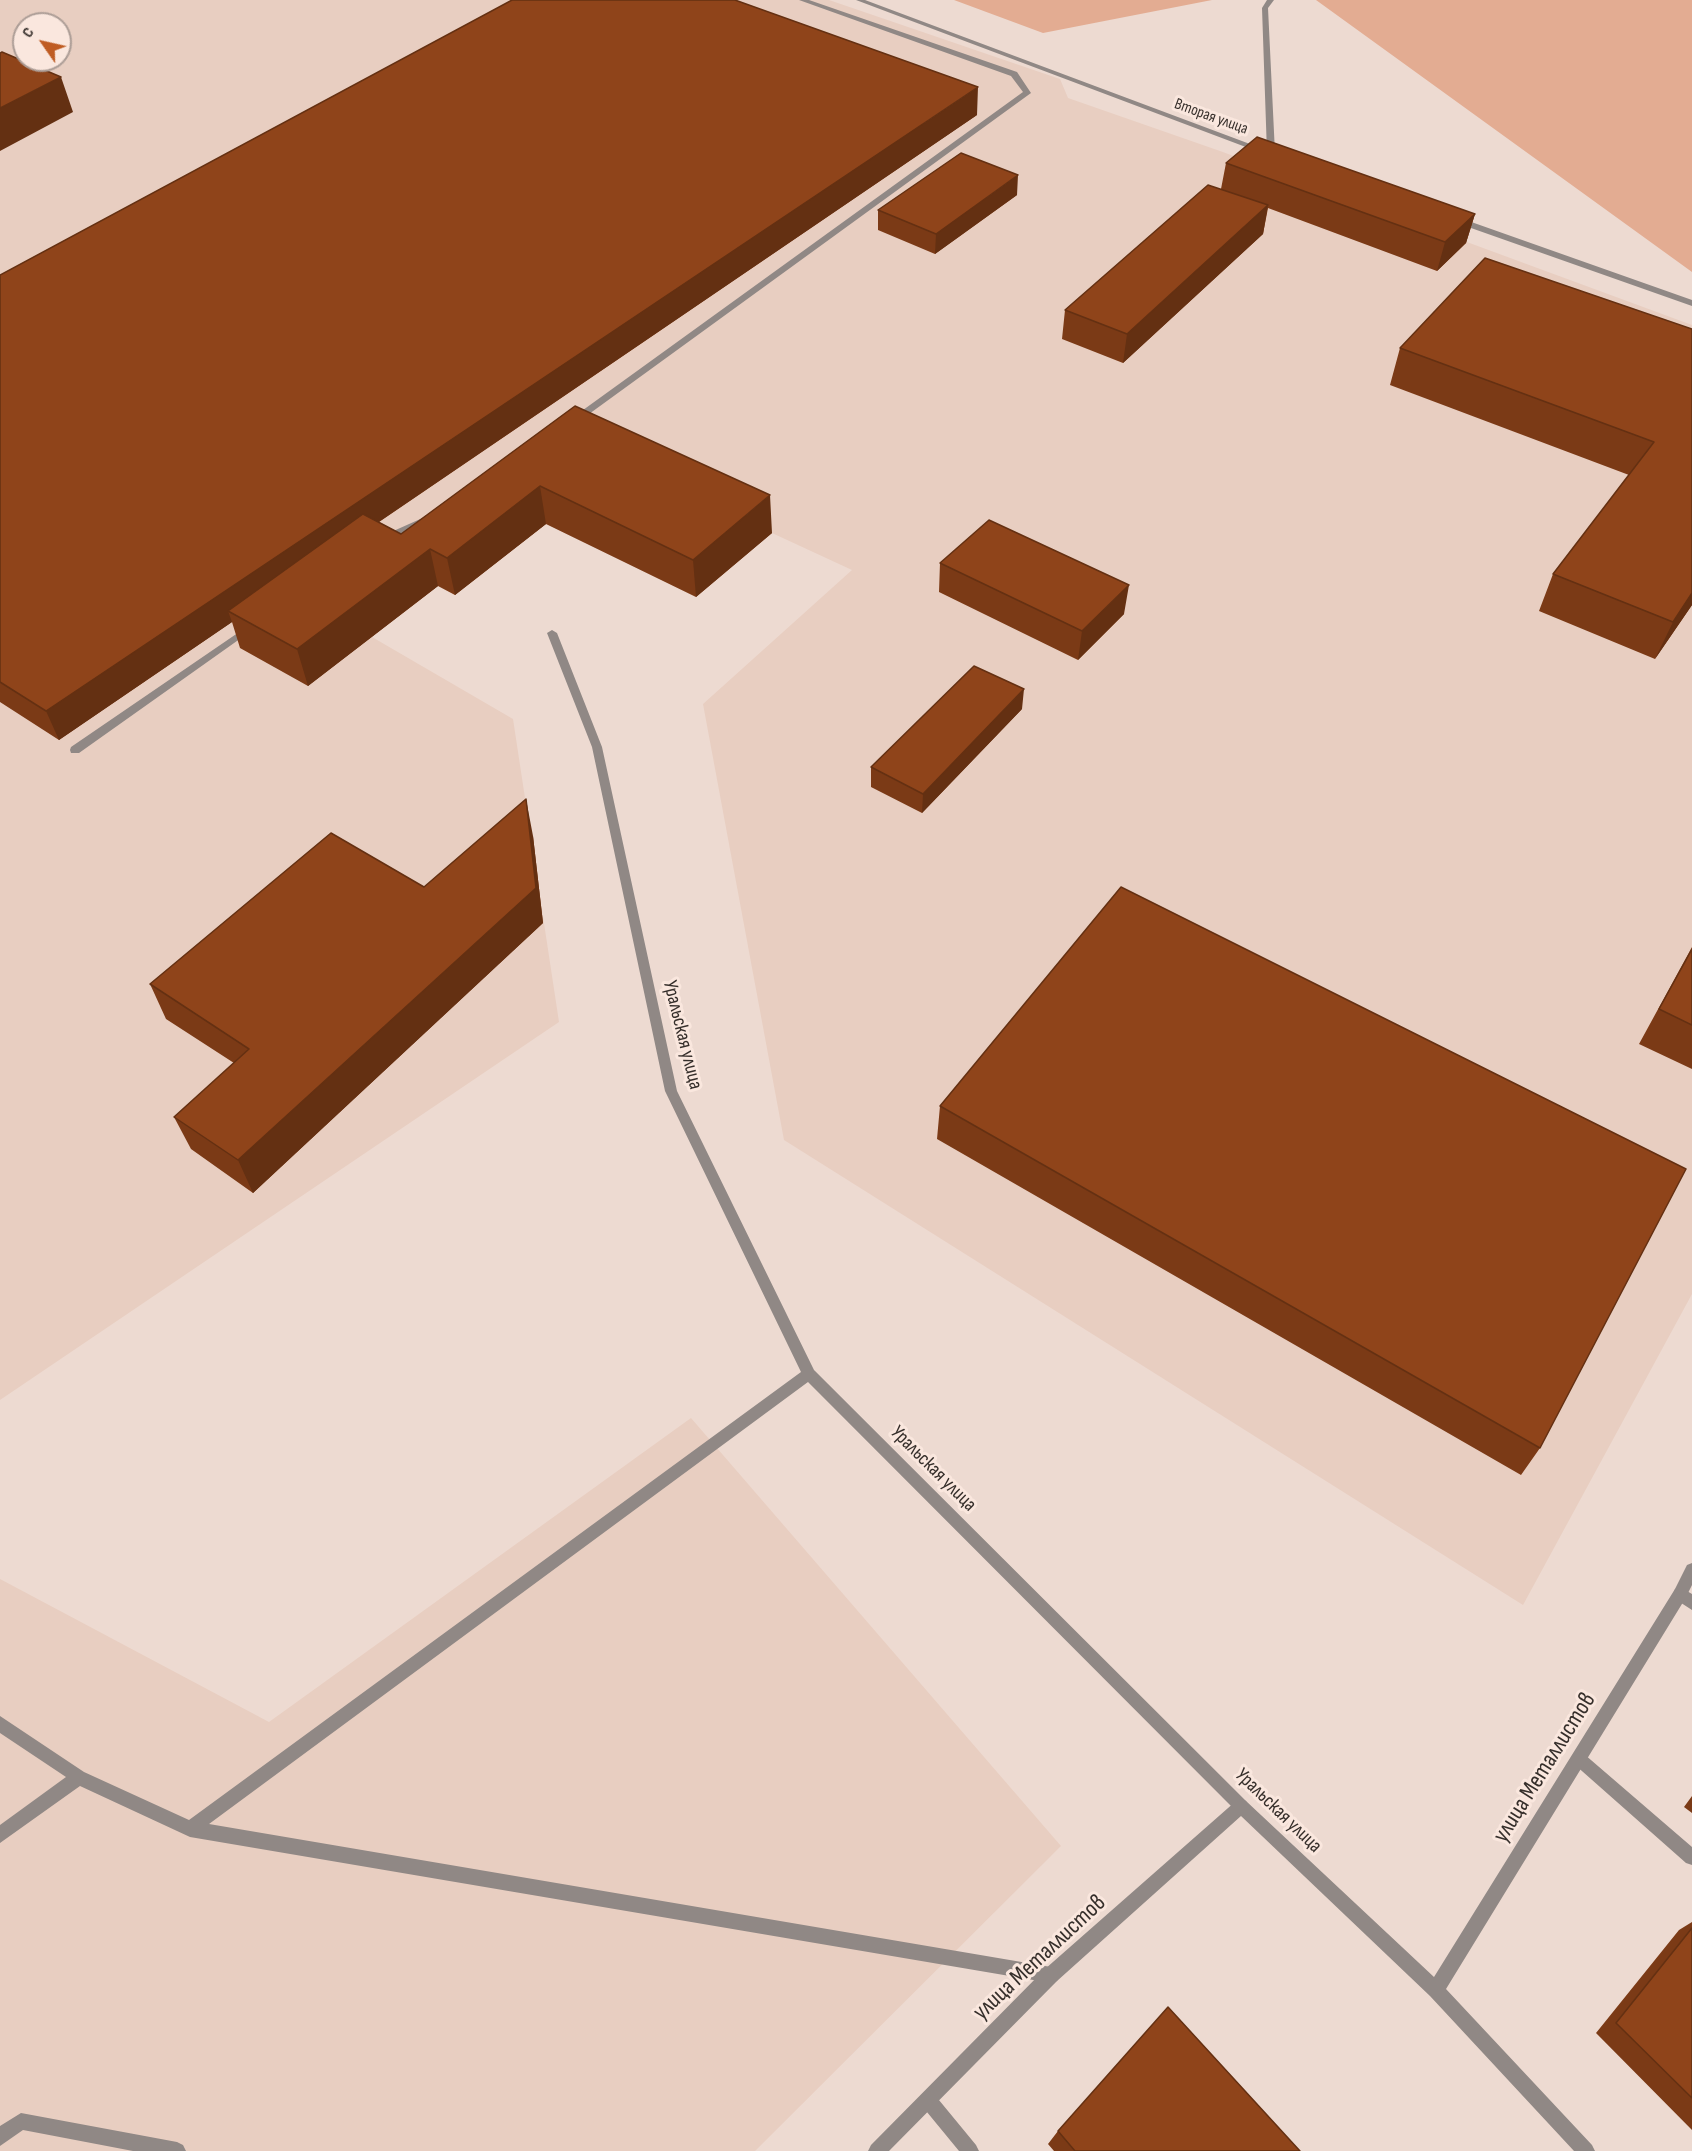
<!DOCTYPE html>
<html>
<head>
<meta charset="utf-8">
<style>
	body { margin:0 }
	#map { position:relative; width:1692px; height:2151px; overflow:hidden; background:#eddad1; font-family:"Sofia Sans Condensed",sans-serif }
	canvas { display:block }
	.north { position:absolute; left:12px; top:12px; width:60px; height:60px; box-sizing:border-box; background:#fae7de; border:2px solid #ac9d96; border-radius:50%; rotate:304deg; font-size:16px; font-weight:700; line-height:24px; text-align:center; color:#362f2b }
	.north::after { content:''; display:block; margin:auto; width:21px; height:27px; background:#bf5c23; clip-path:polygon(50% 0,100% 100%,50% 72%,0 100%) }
</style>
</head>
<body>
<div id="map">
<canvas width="1692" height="2151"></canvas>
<div class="north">С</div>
</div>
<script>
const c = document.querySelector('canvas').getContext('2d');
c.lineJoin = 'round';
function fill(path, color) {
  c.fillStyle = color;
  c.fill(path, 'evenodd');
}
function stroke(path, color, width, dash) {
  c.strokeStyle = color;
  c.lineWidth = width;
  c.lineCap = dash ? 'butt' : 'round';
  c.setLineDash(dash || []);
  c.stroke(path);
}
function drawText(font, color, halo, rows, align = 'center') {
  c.font = font + ' "Sofia Sans Condensed",sans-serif';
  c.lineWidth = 6;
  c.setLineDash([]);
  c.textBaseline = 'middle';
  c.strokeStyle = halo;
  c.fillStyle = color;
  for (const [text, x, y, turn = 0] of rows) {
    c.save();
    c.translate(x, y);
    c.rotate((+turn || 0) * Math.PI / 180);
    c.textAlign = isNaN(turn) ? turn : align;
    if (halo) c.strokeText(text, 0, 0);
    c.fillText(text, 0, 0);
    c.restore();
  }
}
const built = new Path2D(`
	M0,0H829L1060,79L1068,98L1220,151L1692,325V1294L1523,1605L784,1140L703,704L852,570L772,533L696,597L546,524L455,595L438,586L372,637L513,719L559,1022L0,1400ZM24,24H60V60H24Z
	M691,1418L1061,1846L755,2151H0V1579L269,1722Z`);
const green = new Path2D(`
	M954,0H1212L1043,33Z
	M1316,0H1692V272Z`);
const service = new Path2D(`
	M799,0H809L1017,72L1031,93L578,422H572V418L1023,92L1011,76Z
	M1267,0H1274L1268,8L1275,153L1271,155L1267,153L1262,8Z
	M427,516L432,519L430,521L388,539H382L380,537Z
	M248,626L251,627V631L79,753H71L70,750L71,747Z
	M552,630L557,633L602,747L677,1091L814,1370L1246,1801L1249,1806L1246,1811L1241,1814L1236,1811L808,1382L209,1824L1051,1967L1057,1969L1059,1975L1057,1981L1051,1983L190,1837L80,1786L0,1843V1825L66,1777L0,1733V1716L84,1772L189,1820L801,1372L665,1091L592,747L547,633Z
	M1680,1587L1692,1594V1610L1675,1599L1673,1594L1675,1589Z
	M1579,1751L1584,1754L1692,1847V1865L1686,1863L1574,1764L1571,1759L1574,1754Z
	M928,2092L934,2094L976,2145L979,2151H959L922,2106L920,2100L922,2094Z
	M21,2113L177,2142L183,2145L186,2151H133L23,2130L0,2146V2126Z`);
const minor = new Path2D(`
	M1692,1563V1585L1685,1599L1446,1989L1592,2145L1595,2151H1574L1430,1996L1241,1816L1057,1981L889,2151H868L871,2145L1045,1969L1236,1801L1241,1798L1246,1801L1434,1977L1675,1589L1687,1565Z`);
const tertiary = new Path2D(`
	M856,0H865L1266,150L1259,152Z
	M1454,218H1460L1692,300V306L1454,222Z`);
const wall = new Path2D(`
	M977,115L379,522L401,534L575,406L772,533L696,597L546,524L455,595L438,586L308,686L240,648L232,622L59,740L0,702V275Z
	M1226,163L1475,214L1466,243L1437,271L1268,208L1263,234L1123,363L1062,339L1065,310L1221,189Z
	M1017,195L935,254L878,230V210Z
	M1692,329V605L1655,659L1539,611L1553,574L1629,475L1390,385L1400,348Z
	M940,563L1124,614L1078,660L939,592Z
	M1022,709L922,813L871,787V767Z
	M533,836L543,923L253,1193L191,1149L174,1117L234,1063L166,1019L150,984L424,887Z
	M1692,947V1069L1639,1044Z
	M940,1106L1540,1448L1521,1475L937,1139Z
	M1692,1796V1813L1684,1807Z
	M1692,1922V2130L1596,2033L1679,1930Z
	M1058,2131L1300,2151H1054L1048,2144Z`);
const shadedWall = new Path2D(`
	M61,77L73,112L0,151V108Z
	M978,87L977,115L239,617L228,611L232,622L59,740L46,711Z
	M1018,175L1017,195L935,254L936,234Z
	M1268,205L1263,234L1123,363L1127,334Z
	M1475,214L1466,243L1437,271L1445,242Z
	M540,486L546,524L455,595L447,558Z
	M770,495L772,533L696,597L693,560Z
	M430,549L438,586L308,686L297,649Z
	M1129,585L1124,614L1078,660L1082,631Z
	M1692,593V605L1655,659L1673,622Z
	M1024,689L1022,709L922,813L923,794Z
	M526,799L533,836L543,923L253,1193L238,1160Z`);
const building = new Path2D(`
	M512,0H735L978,87L46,711L0,682V275Z
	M2,52L61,77L0,108V53Z
	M1257,137L1475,214L1445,242L1226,163Z
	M961,153L1018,175L936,234L878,210Z
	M1208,185L1268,205L1127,334L1065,310Z
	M1485,258L1692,329V593L1673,622L1553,574L1654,442L1400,348Z
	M575,406L770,495L693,560L540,486L447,558L430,549L297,649L228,611L363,514L401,534Z
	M989,520L1129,585L1082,631L940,563Z
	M974,666L1024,689L923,794L871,767Z
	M526,799L536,888L238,1160L174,1117L249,1049L150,984L331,833L424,887Z
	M1121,887L1686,1169L1540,1448L940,1106Z
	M1692,949V1025L1659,1009Z
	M1692,1928V2098L1616,2023Z
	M1168,2007L1300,2151H1075L1058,2131Z`);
const farStreetnames = [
	["Вторая улица",1211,117,20]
];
const streetNames = [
	["Уральская улица",682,1035,76],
	["Уральская улица",933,1469,45],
	["Уральская улица",1278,1811,44]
];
const nearStreetnames = [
	["улица Металлистов",1545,1768,-58],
	["улица Металлистов",1040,1958,-43]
];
fill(built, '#e8cec1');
fill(green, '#e3ac92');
fill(service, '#908885');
fill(minor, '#908885');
fill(tertiary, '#908885');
fill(wall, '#7b3a16');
fill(shadedWall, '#643012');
fill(building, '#8f441a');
stroke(building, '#643012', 1.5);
drawText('16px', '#362f2b', '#fae7de', farStreetnames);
drawText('20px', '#362f2b', '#fae7de', streetNames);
drawText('24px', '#362f2b', '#fae7de', nearStreetnames);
</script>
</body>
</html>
